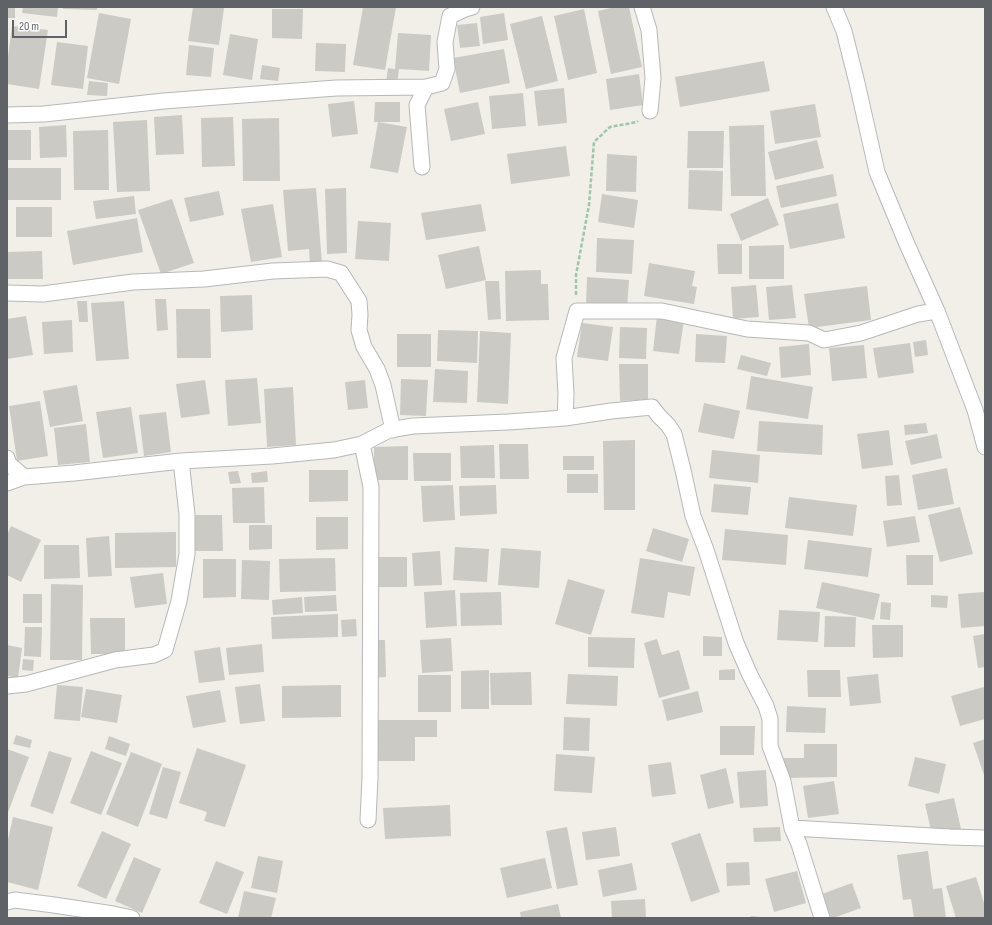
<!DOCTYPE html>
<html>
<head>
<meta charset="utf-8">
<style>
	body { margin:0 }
	#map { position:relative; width:992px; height:925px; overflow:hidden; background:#f1efe8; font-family:"Sofia Sans Condensed",sans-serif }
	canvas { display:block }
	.frame { position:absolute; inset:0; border:8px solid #5f6368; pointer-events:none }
	.scale { position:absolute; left:12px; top:20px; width:55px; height:18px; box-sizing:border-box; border:2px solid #5f6368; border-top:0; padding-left:5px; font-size:12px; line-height:14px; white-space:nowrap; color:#5f6368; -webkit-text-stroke:3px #fff; paint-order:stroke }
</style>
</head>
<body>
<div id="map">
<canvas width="992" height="925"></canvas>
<div class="frame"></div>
<div class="scale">20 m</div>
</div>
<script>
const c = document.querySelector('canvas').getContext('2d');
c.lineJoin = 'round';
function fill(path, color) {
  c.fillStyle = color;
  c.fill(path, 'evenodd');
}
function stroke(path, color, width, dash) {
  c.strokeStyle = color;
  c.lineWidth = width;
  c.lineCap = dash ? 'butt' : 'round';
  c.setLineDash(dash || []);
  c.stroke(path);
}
const building = new Path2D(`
	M7,7H15V18H7Z
	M23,7H58L57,17L22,13Z
	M63,7H97V10L63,9Z
	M193,7H215L224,8L219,45L188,41Z
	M363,7H396L385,70L353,65Z
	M615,7H629L642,67L611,74L598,11Z
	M272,9H303L302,39L272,38Z
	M584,9L597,73L568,80L554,16Z
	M99,13L131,19L119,84L87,78Z
	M504,13L508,40L483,44L480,17Z
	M542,16L558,81L526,89L510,24Z
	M477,23L480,46L460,48L457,25Z
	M12,26L48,30L39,89L7,84V64Z
	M398,33L431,35L429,71L399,69L397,84L386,82L388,68L395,69Z
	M230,34L258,39L252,80L223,75Z
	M57,42L88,46L83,89L51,85Z
	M316,43L346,44L345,72L315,71Z
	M189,45L214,48L211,77L186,75Z
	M504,49L510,83L460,93L453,58Z
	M764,61L770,91L680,107L675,77Z
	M262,65L280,68L278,81L260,79Z
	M639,74L643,105L610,110L606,79Z
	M89,81L108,83L107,96L87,95Z
	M564,88L567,123L538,126L534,91Z
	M523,93L526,126L492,129L489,96Z
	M354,101L358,134L332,137L328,104Z
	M375,102H400V122H374Z
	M478,102L485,134L451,141L444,109Z
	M815,104L821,137L775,144L770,111Z
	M182,115L184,154L156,155L154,117Z
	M233,117L235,166L202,167L201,118Z
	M279,118L280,181H243L242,119Z
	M147,120L150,191L117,192L113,122Z
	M378,122L407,127L398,173L370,168Z
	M66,125L67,157L40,158L39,127Z
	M764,125L766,196H731L729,126Z
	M7,130H31V160H7Z
	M108,130L109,190H74L73,131Z
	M688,131H724L723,168H687Z
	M817,140L824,168L775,180L768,152Z
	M566,146L570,176L511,184L507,154Z
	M607,154L637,156L636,192L606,191Z
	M7,168H61V200H7Z
	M689,170L723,171L722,211L688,209Z
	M833,174L837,196L781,208L776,186Z
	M316,188L322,263L310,264L309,249L288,251L283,190Z
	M346,188L347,253L327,254L325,189Z
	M219,191L224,215L190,222L184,198Z
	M602,194L638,200L634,228L598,222Z
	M134,196L136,214L96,219L93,201Z
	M768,198L779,225L741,241L730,214Z
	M172,199L194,263L161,274L138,210Z
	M838,203L845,238L790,249L783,214Z
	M273,204L282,257L251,262L241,209Z
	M481,204L486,231L426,240L421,213Z
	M16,207H52V237H16Z
	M137,218L143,252L73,265L67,231Z
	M358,221L391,223L389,261L355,259Z
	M597,238L634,240L632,274L596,272Z
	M717,244H742V274H718Z
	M784,245V279H749V246Z
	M479,246L486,280L446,289L438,255Z
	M42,251L43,279H7V252Z
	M649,263L695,271L692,286L697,287L694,304L644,296Z
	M541,270V284H548L549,320L506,321L505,271Z
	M587,277L629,280L627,308L586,306Z
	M485,281H499L501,319L488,320Z
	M756,285L759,317L733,319L731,287Z
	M792,285L796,318L769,320L766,287Z
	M867,286L871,320L809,328L804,294Z
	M252,295L253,330L221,332L220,296Z
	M155,299H166L168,330L157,331Z
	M77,301H87L88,322H79Z
	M124,301L129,359L96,361L91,303Z
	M176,309H210L211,358H177Z
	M26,316L33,355L7,359V319Z
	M657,316L684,320L679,354L653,351Z
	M72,320L73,352L44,354L42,322Z
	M582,323L613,327L608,361L577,357Z
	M620,327L647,328L646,359L619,358Z
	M438,330L478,331L477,363L437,361Z
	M480,331L511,333L508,404L477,402Z
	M397,334H431V367H397Z
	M696,334L727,336L725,363L695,362Z
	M926,340L928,355L915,357L913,342Z
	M910,343L914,373L878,378L873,348Z
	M809,344L811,375L781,378L779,347Z
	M864,345L867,378L832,381L829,348Z
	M741,355L771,363L767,376L737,369Z
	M619,364H648V400L620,401Z
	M435,369L468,371L467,403L433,402Z
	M751,376L813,387L808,419L746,409Z
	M257,378L261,423L228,426L225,380Z
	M401,379L428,380L426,416L400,415Z
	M205,380L210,414L181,418L176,384Z
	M365,380L368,408L348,410L345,382Z
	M77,385L83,421L50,427L43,391Z
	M293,387L296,445L267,447L264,389Z
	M40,401L48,456L17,461L9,406Z
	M704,403L740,411L734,439L698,432Z
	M131,407L138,453L103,458L96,412Z
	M166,412L171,452L144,456L139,415Z
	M759,421L823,425L822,455L757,451Z
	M926,423L928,433L905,435L904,425Z
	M86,424L90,462L58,465L54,428Z
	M889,430L893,465L862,469L857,434Z
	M937,434L942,458L911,465L905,441Z
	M635,440V510H604L603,441Z
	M499,444H528L529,479H500Z
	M494,445L495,478H461L460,446Z
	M408,446V480H374V447Z
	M712,450L760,455L758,483L709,478Z
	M413,453H451V481H414Z
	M563,456H594V470H563Z
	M947,468L954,504L918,510L912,475Z
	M309,470H348V501L309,502Z
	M238,471L241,483L230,484L228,472Z
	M267,471L268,482L252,483L251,473Z
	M567,474H598V493H567Z
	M899,475L902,505L887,506L885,476Z
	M714,484L751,487L748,515L711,512Z
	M453,485L455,520L423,522L421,486Z
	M496,485L497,514L460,516L459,486Z
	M264,487L265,523H233L232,488Z
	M789,497L857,505L853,536L785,528Z
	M960,507L973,554L940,562L928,515Z
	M194,515H222L223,551H195Z
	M915,516L920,542L887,547L883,521Z
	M316,517H348V549L316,550Z
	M249,525H272V549L249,550Z
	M11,526L41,540L21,582L7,575V535Z
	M653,528L689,539L682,562L646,551Z
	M725,529L788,535L786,565L722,560Z
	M176,532V567L115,568V533Z
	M109,536L112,576L88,577L86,538Z
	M808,540L872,548L868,577L804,569Z
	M44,545H79L80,578L44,579Z
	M455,547L489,549L487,582L453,580Z
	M501,548L541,551L539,588L498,585Z
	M440,551L442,585L414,586L412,553Z
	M906,555H933V585H907Z
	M377,557H407V587H377Z
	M335,558L336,591L280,592L279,559Z
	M640,558L695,567L690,596L668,592L664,618L631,613Z
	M203,559H236V597L203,598Z
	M242,560L270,561L269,600L241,599Z
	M163,573L167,604L135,608L130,577Z
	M568,579L605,590L591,635L555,624Z
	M822,582L880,594L874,620L816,608Z
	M51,584L83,585L82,660H50Z
	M455,590L457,626L426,628L424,592Z
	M501,592L502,625L461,626L460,593Z
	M985,592V626L961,628L958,594Z
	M23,594H42V623H23Z
	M336,595L337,611L305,612L304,597Z
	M931,595L948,596L947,608L931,607Z
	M302,597L303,613L273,615L272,600Z
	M881,602L891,603L890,620L880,619Z
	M779,610L820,612L818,642L777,640Z
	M338,614V637L272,639L271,617Z
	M825,616L856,617L855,647H824Z
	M90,618H125V654H91Z
	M356,619L357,636L342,637L341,620Z
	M872,625H903V657L873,658Z
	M25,627H42L41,657L24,656Z
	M985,634V667L978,668L973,636Z
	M703,636L722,637V656H703Z
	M588,637L635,638L634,668L588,667Z
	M451,638L453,671L422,673L420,640Z
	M657,639L662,655L679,650L690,689L659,698L644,643Z
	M371,640H385L386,677L371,678Z
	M262,644L264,672L229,675L226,648Z
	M7,645L22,648L18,678L7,676Z
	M220,647L225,680L199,683L194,651Z
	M23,659L34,660L33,671L22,670Z
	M735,669V680H719V670Z
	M489,670V709H461V671Z
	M807,670H840L841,697H808Z
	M531,672L532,705H491L490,673Z
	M568,674L618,676L617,706L566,704Z
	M878,674L881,703L850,706L847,677Z
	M418,675H451V712H418Z
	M260,684L265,721L240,724L235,687Z
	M57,685L83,687L80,721L54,719Z
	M341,685V717L282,718V686Z
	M984,687L985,692V719L960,726L951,696Z
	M86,689L122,695L117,723L81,717Z
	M220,690L226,722L193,728L186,696Z
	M698,691L703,712L667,721L662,700Z
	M787,706L826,708L825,733L786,732Z
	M564,717L590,718L589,751L563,750Z
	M370,720H437V737H415V761H370Z
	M720,726H755L754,755H720Z
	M16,735L32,740L30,748L13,744Z
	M109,736L130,744L126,756L105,749Z
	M985,739V778L973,743Z
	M804,744H837V777L784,778V758H804Z
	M197,748L246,765L225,827L204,821L207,812L179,803Z
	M7,749L29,757L7,815Z
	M49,751L72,758L53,814L30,806Z
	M91,751L122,763L101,815L70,803Z
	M131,752L162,764L138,827L106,814Z
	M556,754L595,757L592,793L554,791Z
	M915,757L946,764L939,794L908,786Z
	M671,762L676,794L652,797L648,765Z
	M163,767L181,772L167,819L149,814Z
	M726,768L734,803L708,809L700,775Z
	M766,770L768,806L740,808L737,772Z
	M834,781L839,814L808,818L803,786Z
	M954,798L961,829L932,835L925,804Z
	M450,805L451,836L385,839L383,808Z
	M13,817L53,827L38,890L7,882V844Z
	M567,827L578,885L557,889L546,831Z
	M616,827L620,856L586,860L582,832Z
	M780,827L781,841L754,842L753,828Z
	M102,831L131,844L106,899L77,886Z
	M700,833L720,892L691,902L671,843Z
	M928,851L933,889L942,888L946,918H914L911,899L903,900L897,855Z
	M258,856L283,861L277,893L251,888Z
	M134,857L161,869L142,913L115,901Z
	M545,858L552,888L507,898L500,868Z
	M216,861L244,872L227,914L199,903Z
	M749,862L750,885L727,886L726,863Z
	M632,863L637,890L603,897L598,870Z
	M797,871L806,903L774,912L765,879Z
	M976,877L985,906V918H956L946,886Z
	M852,883L861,908L833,918H831L822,894Z
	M244,891L276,898L271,918H238Z
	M645,899L646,918H612L611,901Z
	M558,904L561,918H521L520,912Z
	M751,916L761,917V918H750Z`);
const path = new Path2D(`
	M576,295V275L589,205L594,142L610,127L637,122L638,121`);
const minor = new Path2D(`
	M642,7L649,30L653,78L650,111
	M834,7L844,31L857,83L877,172L906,242L937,311L975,410L985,447
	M7,115L44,114L164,101L336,88L426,87L442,83L447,69L445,42L450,16L465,9L472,7
	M422,167L417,105L426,87
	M7,293L43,294L133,282L204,279L273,271L327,269L341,273L359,301L360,315L359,330L364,347L377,369L383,385L393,430
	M565,418L566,394L564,358L577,311H662L747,329L809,333L824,340L861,333L918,314L937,311
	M362,444L371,487L370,778L368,820
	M7,458L9,464L24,477
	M7,483L24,477L74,473L181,461L272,456L334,450L362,444L389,430L413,426L508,422L565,418L611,411L652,407L659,416L668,425L674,434L683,470L693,516L706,550L736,643L750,675L766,706L770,719V746L783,781L792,828L799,844L822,918
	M7,686L26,684L115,660L154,655L165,650L179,601L187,554V514L181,461
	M792,828L950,837L985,838
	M7,902L15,900L54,905L113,914L132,918`);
fill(building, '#cccac5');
stroke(minor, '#b5b8bc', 17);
stroke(path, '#9cc7a9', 2.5, [4, 2]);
stroke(minor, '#fff', 15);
</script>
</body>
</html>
